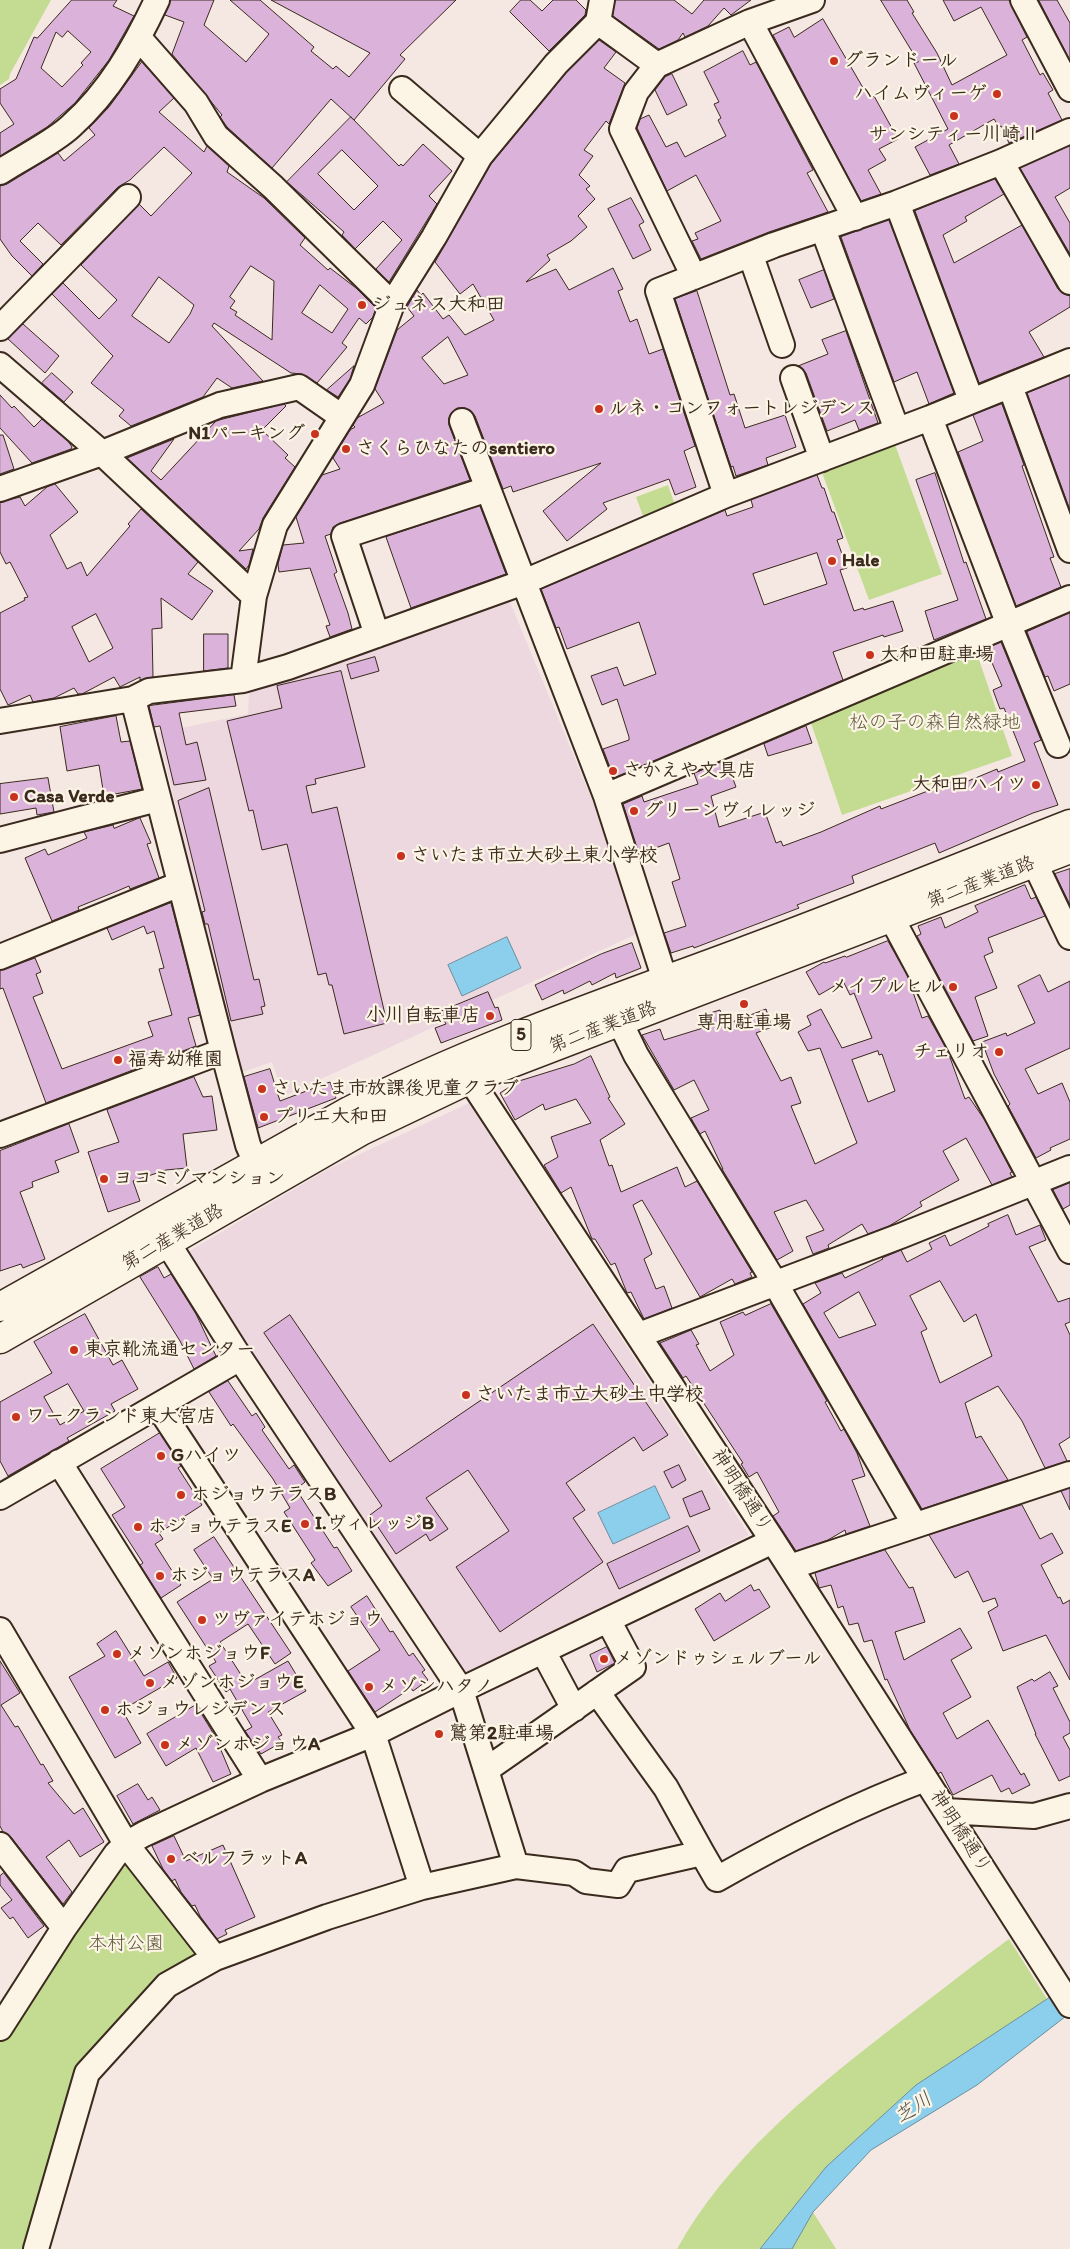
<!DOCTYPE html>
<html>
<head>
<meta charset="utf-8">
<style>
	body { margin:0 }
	canvas { display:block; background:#f5e8e3 }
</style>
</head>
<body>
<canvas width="1070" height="2249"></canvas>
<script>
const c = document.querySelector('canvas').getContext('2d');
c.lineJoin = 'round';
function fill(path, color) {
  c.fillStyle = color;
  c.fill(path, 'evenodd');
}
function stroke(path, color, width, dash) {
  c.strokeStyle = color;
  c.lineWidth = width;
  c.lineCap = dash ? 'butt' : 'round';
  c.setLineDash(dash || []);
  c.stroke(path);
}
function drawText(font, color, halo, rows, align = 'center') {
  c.font = font + ' Itim,"Klee One",sans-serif';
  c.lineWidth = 4.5;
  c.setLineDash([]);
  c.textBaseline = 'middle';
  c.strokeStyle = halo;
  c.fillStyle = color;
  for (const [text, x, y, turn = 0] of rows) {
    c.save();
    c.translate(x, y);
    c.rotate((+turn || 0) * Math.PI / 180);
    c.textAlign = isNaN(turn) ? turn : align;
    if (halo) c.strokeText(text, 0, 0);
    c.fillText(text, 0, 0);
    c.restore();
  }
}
const built = new Path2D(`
	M510,602L593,802L643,931L284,1096L272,1062L240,1073L158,733L248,714L249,691Z
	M469,1103L749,1535L458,1679L184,1254L330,1168Z`);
const green = new Path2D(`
	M0,0H51L10,74L9,79L0,85Z
	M893,439L942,574L869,600L820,467Z
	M668,485L675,505L643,516L636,497Z
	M974,645L1012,756L842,815L808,714Z
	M126,1857L199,1957L158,1981L79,2064L23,2249H0V2042Z
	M1009,1939L1047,1999L916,2085L826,2167L760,2249H677C726,2161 805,2096 883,2035C925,2003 966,1970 1009,1939Z
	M813,2212L836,2249H792Z`);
const water = new Path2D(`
	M507,937L521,968L462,996L448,965Z
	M655,1486L670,1518L613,1544L598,1513Z
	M1070,1981V2013L977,2085L871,2150L813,2212L792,2249H760L826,2167L916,2085L1047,1999Z`);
const building = new Path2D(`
	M72,0H117L113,6L134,16L109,60L75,103L47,127L0,156V133L14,124L0,103V89L16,79L34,37L37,38ZM68,31L91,52L81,63L83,65L62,87L41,68L56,32L62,37Z
	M171,0H214L204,25L246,62L269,34L230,0H260L314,47L311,51L333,69L336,66L349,77L370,53L271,0H456L400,55L405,59L354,120L331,99L272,168L227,127L220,117L222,115L172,54L184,22L165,15Z
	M521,0H530L542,11L553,0H576L586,10L585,15L549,51L510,12Z
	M615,0H674L692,14L704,0H751L731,15L724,8L708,26L685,37L683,33L678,40L659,49L613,16Z
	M881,0H907L914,12L912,13L937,53L952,85L1007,55L981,7L954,21L943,0H1009L1027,37L1022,40L1040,75L1043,73L1053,90L1048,93L1062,120L1009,143L1001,126L999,127L994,119L949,145L959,164L930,175L915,147L948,129L914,63L918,62Z
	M1039,0H1057L1070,23V60Z
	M823,19L869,98L874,96L898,139L879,149L886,160L868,170L881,194L861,201L773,35L789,27L794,37Z
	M599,40L616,52L604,68L625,83L609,124L606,121L584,150L593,156L579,175L590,186L586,189L595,199L578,216L587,227L571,241L547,255L550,260L526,282L556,269L569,290L613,268L623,289L618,291L630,322L637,319L649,354L663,349L695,446L684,451L696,487L675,495L669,479L603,503L607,509L567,541L543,511L601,463L513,492L511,486L503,489L475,416L471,411L465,408H457L451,413L449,418V425L470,480L340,523L333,527L331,534L325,536L337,572L334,574L348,613L352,629L330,637L326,626L330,625L310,568L279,572L278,564L283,545L304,543L296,517L322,475L340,469L333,458L350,430L355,427L353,425L357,418L384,403L375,389L397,330L414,316L407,307L417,290L421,295L423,293L443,319L449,315L465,335L494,320L473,284L460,294L435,262L491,164L566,73ZM448,337L468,375L444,384L422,358Z
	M743,51L750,65L756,62L813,170L807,173L828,212L769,232L701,259L692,241L698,239L695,233L721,221L696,175L667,191L637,128L640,119L649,115L666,147L677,142L685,157L726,136L718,120L721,118L714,104L719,102L704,72Z
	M142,62L174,98L159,112L204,152L207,146L229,166L227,172L264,198L305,238L300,245L328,270L330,268L356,288L376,308L373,317L366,324L359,318L342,343L347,347L317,383L302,374L291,373L214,323L212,326L263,381L232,388L217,378L203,397L131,426L119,416L124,410L91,383L113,356L52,294L63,283L99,319L117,300L81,265L139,204L151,216L192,173L164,147L130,180L118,187L61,245L38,223L20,241L43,264L32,276L12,256L0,239V186L7,184L58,153L64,161L95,135L89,128L109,107ZM251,266L274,281L272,340L235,315L237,312L230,308L235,301L230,297ZM159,277L194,305L190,314L169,343L132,316ZM320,285L348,309L332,333L302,313Z
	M672,74L687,105L667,115L655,90L665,77Z
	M351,117L399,166L401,164L403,166L423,144L452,171L429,196L437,204L389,282L376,269L402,240L383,221L355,249L342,235L344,232L287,182ZM342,150L378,186L354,210L318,174Z
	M1070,146V188L1055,197L1070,223V254L1020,168Z
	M995,179L1004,194L965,217L967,221L943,235L954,263L1022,225L1058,289L1064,294L1070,296V307L1029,332L1044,357L979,383L915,211Z
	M631,198L644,222L639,225L651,250L633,259L608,209Z
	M889,220L954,393L929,404L917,372L894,382L841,237Z
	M824,270L834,299L811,308L799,280Z
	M697,291L730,395L734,394L745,428L785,415L796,447L766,458L768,465L736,476L733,466L731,467L675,299Z
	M23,324L59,356L45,373L8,339Z
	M846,331L878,423L859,430L855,420L827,431L806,373L798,366L828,354L822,340Z
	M354,366L350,379L338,397L327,390Z
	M52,373L73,392L64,402L42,383Z
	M1070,376V510L1027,393Z
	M0,395L12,408L14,406L34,427L42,419L68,441L72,447L71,449L32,463L0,428Z
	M284,404L286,406L262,430L288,455L285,458L295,467L263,518L259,529L239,551L253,549L249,565L246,569L127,458L174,439L151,471L161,480L216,421Z
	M1002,404L1024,465L1022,466L1054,557L1050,558L1061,587L1016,606L958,452L983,441L973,415Z
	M0,435H3L14,469L0,474Z
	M935,473L964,563L966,562L986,619L934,640L925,611L958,600L916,480Z
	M817,475L822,488H824L832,512H834L843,538L837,540L847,568L840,570L854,611L863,608L864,610L893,601L903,631L884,637L883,635L833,652L843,680L614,778L603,749L629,740V737L617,699L602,705L591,676L617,667L624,686L656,674L639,622L567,649L559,627L556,628L541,589L725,510L727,516L753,507L751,500ZM817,553L827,584L764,605L753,574Z
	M55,484L78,512L50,535L67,569L81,562L87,576L130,526L128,524L141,509L198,562L188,574L213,591L192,620L161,598L162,628L152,629L153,677L140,680V677L120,687L114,677L82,694H78L74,688L54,698L33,702L30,695L8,705L0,689V613L25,600L24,598L28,597L10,562L6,564L0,552V502L20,497L25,506L47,487ZM96,614L113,648L89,662L72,627Z
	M480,506L506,574L411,608L386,537Z
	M1070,613V684L1054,691L1048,676L1045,677L1027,632Z
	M204,634H228V668L204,671Z
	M1001,642L1041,740L1034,743L1058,805L1033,813L939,853L935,843L900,857L852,876L854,883L797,905L799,908L694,948L693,946L671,953L664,933L686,926L672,882L680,879L669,843L639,854L623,804L642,796L644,802L698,784L694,773L726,760L736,787L711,796L719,827L765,812L776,843L781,841L783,846L821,832L880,806L881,809L959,779L961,784L997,769L998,772L1025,761L1004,708L1000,709L993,690L1002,686L986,649Z
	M375,657L379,671L351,679L347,665Z
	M341,671L365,767L315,779L316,784L306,786L312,813L337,807L387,1023L344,1034L332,985H329L326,973L318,975L287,844L262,850L253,810L249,811L227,721L282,708L277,686Z
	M234,695L236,706L179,713L186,745L197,742L206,780L174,785L160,726L154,727L149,706Z
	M116,716L121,742L130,741L142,789L104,796L99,765L67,771L60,727Z
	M806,726L812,743L768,756L764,744Z
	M48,778L54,812L37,815L36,808L0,814V784Z
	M209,788L254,980L259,979L265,1006L261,1007L263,1014L231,1021L208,924H205L202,912L205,911L178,801Z
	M140,818L151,843L147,844L159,878L130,889L129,886L115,892L78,907L79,910L52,921L25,858L45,849L48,855L87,838L84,832L113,825L114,828Z
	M1070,869V905L1055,874Z
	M1025,885L1031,899L1036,897L1045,916L988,938L993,952L984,956L997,988L975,997L988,1036L973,1041L917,936L921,934L918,926L941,917L945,928L978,912L975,906Z
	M171,903L200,1015L188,1018L196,1046L46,1103L3,988L0,989V970L35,958L41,972L36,974L43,993L33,997L62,1069L153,1036L148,1022L172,1015L159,969L164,968L154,931L147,934L144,926L112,940L107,928Z
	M888,941L907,975L922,1018L928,1016L948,1052L965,1099L969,1097L984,1119L1012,1172L1010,1173L1012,1177L992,1185L966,1138L943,1151L959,1180L920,1202L922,1206L889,1226L868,1234L862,1224L828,1245L829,1248L813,1254L806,1237L824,1230L806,1200L774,1212L793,1251L777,1260L722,1169H723L705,1131L700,1134L691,1118L709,1110L694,1080L674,1090L642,1035L660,1029L664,1040L703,1028L700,1016L720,1010L724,1025L766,1009L772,1027L756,1033L781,1081L791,1077L801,1103L791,1106L815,1164L857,1143L820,1048L808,1051L798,1032L811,1025L807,1016L821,1009L842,1048L872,1038L854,993L850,995L843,981L819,995L806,972L824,962L825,963L845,956L846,957ZM878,1051L879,1055L882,1054L895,1091L868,1102L852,1060Z
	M632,943L641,968L616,978L615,973L592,985L590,981L564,994L563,990L542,1000L535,985L601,954Z
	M1040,975L1048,992L1070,981V1048L1025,1069L1038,1094L1062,1083L1070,1102V1139L1050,1148L1051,1150L1036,1158L1008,1106L1010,1104L994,1074L982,1042L1006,1033L1007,1036L1035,1023L1018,986Z
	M488,992L495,1008L498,1007L502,1020L441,1043L435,1028L446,1024L440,1012Z
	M591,1056L610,1097L608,1098L625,1124L600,1140L609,1166L612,1165L621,1192L677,1167L685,1187L697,1181L752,1272L750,1273L752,1277L735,1284L732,1279L700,1297L642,1200L633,1205L652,1254L644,1259L656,1289L664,1286L672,1308L644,1319L631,1292L627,1293L615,1263L611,1265L595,1239H592L571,1187L561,1193L544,1165L558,1157L551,1137L591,1123L576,1099L545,1110L543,1104L515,1120L500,1093L519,1081L574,1064Z
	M270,1069L280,1101L330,1082L336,1098L258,1128L244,1077Z
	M194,1077L203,1097L212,1096L217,1130L183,1134L187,1168L166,1170L133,1181L140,1201L108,1212L88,1152L119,1142L107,1110Z
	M69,1124L79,1152L55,1161L59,1172L32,1182L33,1187L20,1192L45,1259L23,1268L21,1264L0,1271V1151Z
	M1070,1183V1205L1063,1209L1053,1190Z
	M1008,1215L1016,1235L1040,1225L1046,1240L1029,1247L1058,1302L1070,1298V1322L1065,1324L1070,1335V1437L1059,1444L1067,1461L1045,1468L1022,1421L998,1386L965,1403L976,1438L981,1436L1008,1480L922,1509L803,1304L821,1293L815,1283L842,1273L845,1278L883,1259L882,1258L901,1250L907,1262L932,1249L929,1243L945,1235L950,1246L989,1226L988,1224ZM940,1281L964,1322L976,1314L992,1356L940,1383L921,1332L927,1329L910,1296ZM859,1292L876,1325L839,1338L824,1313Z
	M158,1267L164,1278L171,1274L196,1314L216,1356L194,1369L180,1341L140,1277Z
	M771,1304L827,1401L825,1402L841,1431L844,1429L857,1453L865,1476L852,1480L870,1526L846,1534L845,1530L828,1540L796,1551L773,1516L779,1512L757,1472L749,1477L741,1464L743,1463L686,1376L683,1378L660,1343L691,1330L699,1344L696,1345L710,1371L734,1355L720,1322L743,1312L745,1315Z
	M85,1314L113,1365L122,1360L138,1389L111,1404L115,1411L67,1438L69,1441L8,1476L0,1461V1402L52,1373L34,1342ZM68,1384L84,1411L60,1425L44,1397Z
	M290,1315L390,1462L593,1324L668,1435L643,1451L634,1437L566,1483L585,1510L573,1518L603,1562L500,1632L456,1567L509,1531L468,1470L426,1498L448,1529L430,1541L426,1534L396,1554L370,1515L382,1506L264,1333Z
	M228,1381L252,1416L256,1413L265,1427L262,1430L289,1469L294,1465L305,1482L296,1489L334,1548L337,1547L352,1571L328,1586L311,1563L315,1560L284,1512L290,1508L273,1479L233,1424L231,1426L209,1392Z
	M160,1433L181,1466L178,1468L202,1505L159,1533L163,1539L155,1544L181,1585L161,1598L140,1565L143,1563L112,1515L125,1507L101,1469Z
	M679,1465L686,1480L672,1488L664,1472Z
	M1070,1488V1510L1061,1491Z
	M702,1491L710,1509L690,1517L683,1499Z
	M1022,1505L1040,1539L1052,1533L1063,1553L1041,1565L1058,1598L1060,1597L1063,1604L1070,1600V1680L1046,1635L1003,1651L988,1612L998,1606L995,1598L983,1602L968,1571L955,1578L929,1535Z
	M688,1526L700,1551L619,1589L607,1564Z
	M214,1537L291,1653L275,1664L248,1624L220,1642L247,1684L288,1661L306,1691L268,1712L282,1735L278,1737L282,1742L261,1754L245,1731L252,1727L230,1689L226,1692L209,1666L216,1662L177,1602L213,1579L194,1550Z
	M885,1550L909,1588L913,1587L925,1622L895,1632L904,1660L960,1628L972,1648L951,1660L971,1697L943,1713L957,1739L988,1720L1021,1775L1024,1773L1030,1785L1012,1794L1009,1788L1001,1792L992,1775L953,1795L941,1772L938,1774L910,1730L887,1679L885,1680L872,1640L864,1642L858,1623L849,1625L843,1606L838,1608L831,1585L819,1588L815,1573Z
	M751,1585L754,1591L759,1589L770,1607L714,1641L695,1609L720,1593L725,1601Z
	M367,1596L390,1632L393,1631L409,1656L413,1653L425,1670L422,1672L428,1680L413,1691L411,1688L375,1712L348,1671L380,1650L351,1607Z
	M116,1631L144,1676L168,1662L177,1678L122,1710L141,1743L115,1758L69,1677L105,1656L97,1644Z
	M607,1647L615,1663L597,1672L590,1655Z
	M0,1661L20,1693L1,1705L15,1727L18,1726L41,1765L43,1764L53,1781L48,1783L74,1814L83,1808L104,1842L80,1857L69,1840L46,1857L72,1892L63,1904L11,1837L3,1832L0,1826Z
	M1050,1672L1058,1686L1053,1688L1070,1722V1733L1063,1737L1070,1750V1776L1059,1781L1035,1734H1036L1017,1687L1032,1679L1034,1681Z
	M196,1705L215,1736L231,1774L213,1782L196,1748L166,1766L147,1734Z
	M138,1784L148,1800L152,1797L160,1810L133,1824L117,1796Z
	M174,1836L186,1861L223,1845L255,1917L225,1930L227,1934L217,1939L200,1916L195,1905L192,1906L181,1892L175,1879L172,1881L163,1869L152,1846Z
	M4,1873L44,1926L28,1938L13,1917L10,1919L1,1908L12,1900L0,1885V1876Z`);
const minor = new Path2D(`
	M1023,0L1070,89
	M598,22L657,65
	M750,22L855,218
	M139,38L196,103L216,136L273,187L392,304
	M402,89L480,156
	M1001,162L1070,282
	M0,172C21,158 53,143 71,126C110,91 135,47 157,0
	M897,203L971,400
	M823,229L897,430
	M751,256L782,345
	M694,277L622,129L636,92L657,65L750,22L812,0
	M0,328L128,197
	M0,365L102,453L254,596
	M793,378L822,459
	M1010,386L1070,550
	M930,418L1009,625L1058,745
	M462,421L606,796L665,980
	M0,489L102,453L220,405L299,387L342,417
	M726,495L658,291L774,245L897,203L1001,162L1070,131
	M377,635L344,536L488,489
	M243,680L254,596L275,525L362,385L392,304L434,237L480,156L556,64L598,22L602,0
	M133,699L223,1051L248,1145L256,1163
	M0,721L133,699L149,691L243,680L288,667L524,582L726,495L930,418L1070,361
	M606,796L1070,598
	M0,840L158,799
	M1026,845L1070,937
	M891,917L1070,1251
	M0,957L180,884
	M620,1022L636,1055L775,1283L915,1525
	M462,1062L470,1079L773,1541L1070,2005
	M0,1135L223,1051
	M167,1242L240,1358L461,1690L516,1866
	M639,1335L903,1235L1070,1168
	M158,1406L373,1734L422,1887
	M59,1462L260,1780
	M0,1497L240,1358
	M790,1567L1070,1474
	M0,1630L126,1844L215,1958
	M543,1651L574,1709
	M597,1692L666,1788L702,1853
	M486,1770L633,1667L608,1620
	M946,1811L1034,1816L1070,1806
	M0,1845L64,1928
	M0,2028L64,1928L116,1854L126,1844L144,1834L260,1780L373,1734L461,1690L773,1541
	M36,2249L87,2073L167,1985L215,1958L327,1917L422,1887L516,1866L574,1873L586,1881L618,1885L627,1870L702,1853L717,1879C784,1841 853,1806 925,1779`);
const major = new Path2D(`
	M0,1307L349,1111C475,1047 607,1002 739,953C850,912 960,867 1070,824
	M0,1339L361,1131L470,1079L1070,849`);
const markers = [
	[834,61,5,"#c8321e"],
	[997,94,5,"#c8321e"],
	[954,116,5,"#c8321e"],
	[362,305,5,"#c8321e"],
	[599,409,5,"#c8321e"],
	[315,434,5,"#c8321e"],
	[346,449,5,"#c8321e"],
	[832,561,5,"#c8321e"],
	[870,655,5,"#c8321e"],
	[613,771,5,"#c8321e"],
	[1036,785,5,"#c8321e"],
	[14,797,5,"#c8321e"],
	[634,811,5,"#c8321e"],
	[401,856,5,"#c8321e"],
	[953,987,5,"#c8321e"],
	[744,1004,5,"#c8321e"],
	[490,1016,5,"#c8321e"],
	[999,1052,5,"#c8321e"],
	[118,1060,5,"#c8321e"],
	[262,1089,5,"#c8321e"],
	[264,1117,5,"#c8321e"],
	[104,1179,5,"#c8321e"],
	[74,1350,5,"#c8321e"],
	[466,1395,5,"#c8321e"],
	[16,1417,5,"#c8321e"],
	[161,1456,5,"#c8321e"],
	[181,1495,5,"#c8321e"],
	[305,1524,5,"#c8321e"],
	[138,1527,5,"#c8321e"],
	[160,1576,5,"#c8321e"],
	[202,1620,5,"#c8321e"],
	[117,1654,5,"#c8321e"],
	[604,1659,5,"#c8321e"],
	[150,1683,5,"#c8321e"],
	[369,1687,5,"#c8321e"],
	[105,1710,5,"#c8321e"],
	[439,1734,5,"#c8321e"],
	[165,1745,5,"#c8321e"],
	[171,1859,5,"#c8321e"]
];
const shields = [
	[521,1035,20]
];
const shieldNames = [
	["5",521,1035]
];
const poiNames = [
	["グランドール",844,61],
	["ハイムヴィーゲ",987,94,"right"],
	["サンシティー川崎Ⅱ",954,135,"center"],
	["ジュネス大和田",372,305],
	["ルネ・コンフォートレジデンス",609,409],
	["N1パーキング",305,434,"right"],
	["さくらひなたのsentiero",356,449],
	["Hale",842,561],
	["大和田駐車場",880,655],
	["さかえや文具店",623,771],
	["大和田ハイツ",1026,785,"right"],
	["Casa Verde",24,797],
	["グリーンヴィレッジ",644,811],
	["さいたま市立大砂土東小学校",411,856],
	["メイプルヒル",943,987,"right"],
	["小川自転車店",480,1016,"right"],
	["専用駐車場",744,1023,"center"],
	["チェリオ",989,1052,"right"],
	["福寿幼稚園",128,1060],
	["さいたま市放課後児童クラブ",272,1089],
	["プリエ大和田",274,1117],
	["ヨコミゾマンション",114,1179],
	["東京靴流通センター",84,1350],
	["さいたま市立大砂土中学校",476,1395],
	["ワークランド東大宮店",26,1417],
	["Gハイツ",171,1456],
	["ホジョウテラスB",191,1495],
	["I.ヴィレッジB",315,1524],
	["ホジョウテラスE",148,1527],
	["ホジョウテラスA",170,1576],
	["ツヴァイテホジョウ",212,1620],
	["メゾンホジョウF",127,1654],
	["メゾンドゥシェルブール",614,1659],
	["メゾンホジョウE",160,1683],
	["メゾンハタノ",379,1687],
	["ホジョウレジデンス",115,1710],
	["鷲第2駐車場",449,1734],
	["メゾンホジョウA",175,1745],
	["ベルフラットA",181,1859]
];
const parkNames = [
	["松の子の森自然緑地",935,723],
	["本村公園",126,1944]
];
const streetNames = [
	["第二産業道路",981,883,-21],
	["第二産業道路",603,1028,-21],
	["第二産業道路",173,1238,-30],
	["神明橋通り",741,1491,57],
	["神明橋通り",960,1832,57]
];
const waterNames = [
	["芝川",914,2109,-35]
];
fill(built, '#edd8e0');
fill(green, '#c4dc92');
fill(water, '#8ccfed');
stroke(water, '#6c8d9a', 1);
fill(building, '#dbb2d9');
stroke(building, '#3b2a1e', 1);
stroke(minor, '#3b2a1e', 28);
stroke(major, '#3b2a1e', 31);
stroke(minor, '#fcf5e5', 24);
stroke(major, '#fcf5e5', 28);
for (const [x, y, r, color] of markers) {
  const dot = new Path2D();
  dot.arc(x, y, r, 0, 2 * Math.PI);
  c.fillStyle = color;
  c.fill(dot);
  stroke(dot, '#fcf5e5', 2);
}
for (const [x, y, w] of shields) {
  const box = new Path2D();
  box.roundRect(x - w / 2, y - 15.5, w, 31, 4);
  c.fillStyle = '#fcf5e5';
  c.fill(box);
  stroke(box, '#3b2a1e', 1);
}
drawText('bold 18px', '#3b2a1e', null, shieldNames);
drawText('bold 19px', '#3b2a1e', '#fcf5e5', poiNames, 'left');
drawText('19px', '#5d563b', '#fcf5e5', parkNames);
drawText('19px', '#3b2a1e', '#fcf5e5', streetNames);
drawText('italic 20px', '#4f5352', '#fcf5e5', waterNames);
</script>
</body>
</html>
